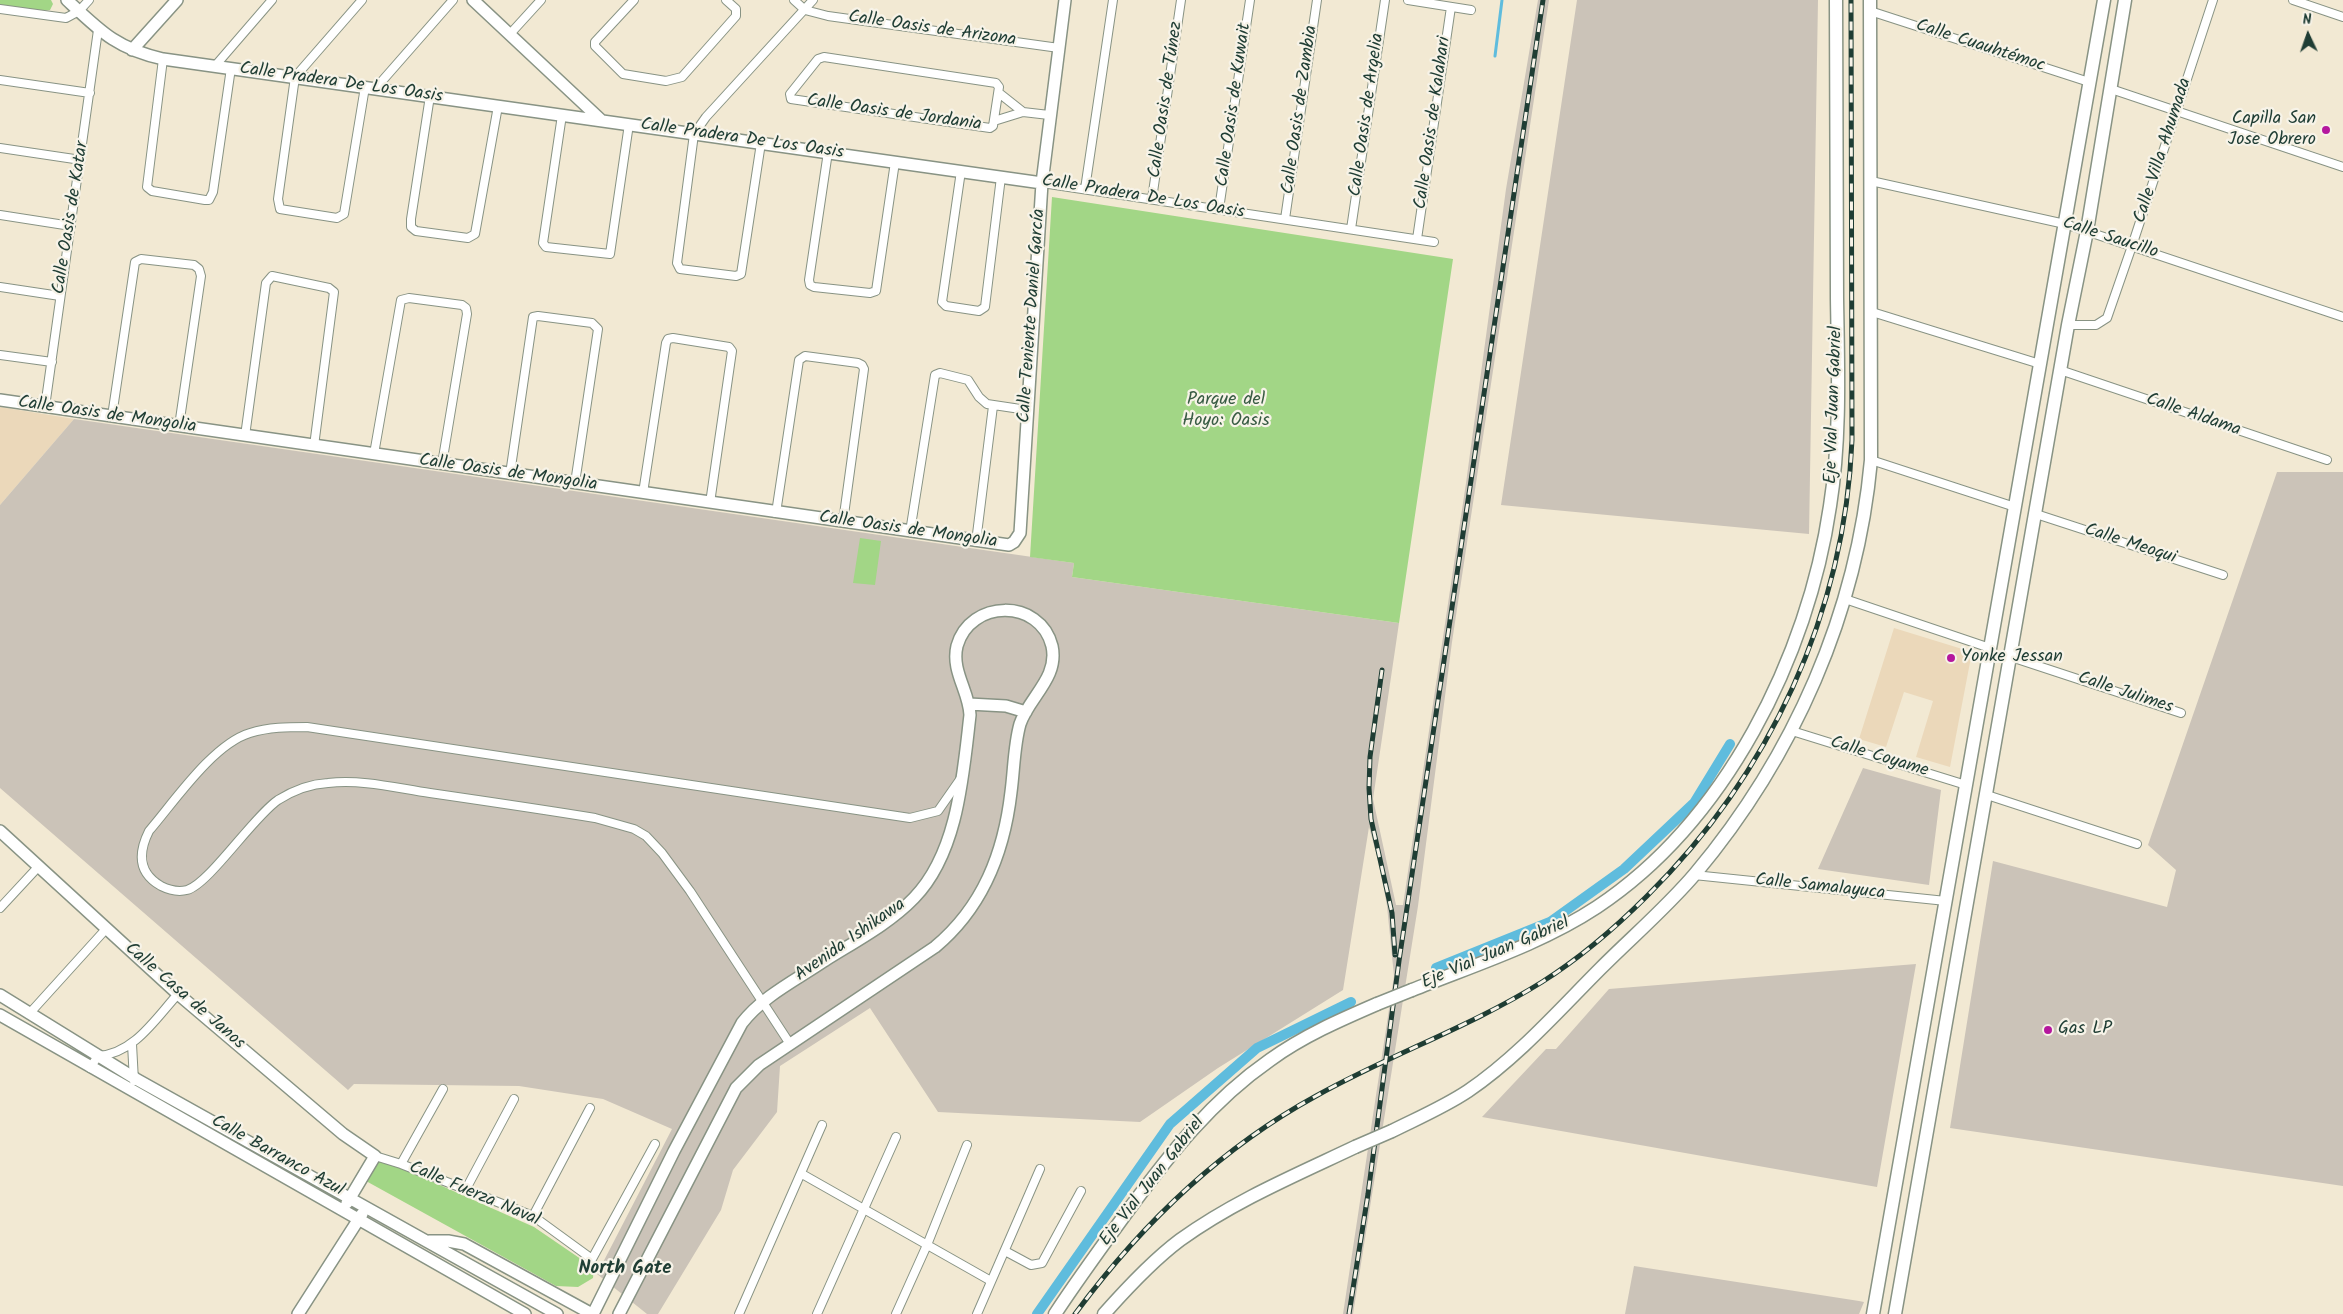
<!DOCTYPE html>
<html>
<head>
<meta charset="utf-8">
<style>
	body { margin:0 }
	#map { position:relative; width:2343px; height:1314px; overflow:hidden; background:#f2e9d3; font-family:Kalam,sans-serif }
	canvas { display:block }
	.north { position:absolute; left:2283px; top:10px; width:50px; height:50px; -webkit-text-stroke:4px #f7f3e8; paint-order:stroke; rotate:357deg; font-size:14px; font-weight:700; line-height:20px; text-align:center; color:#1f3d34 }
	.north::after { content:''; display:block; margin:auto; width:18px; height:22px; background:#1f3d34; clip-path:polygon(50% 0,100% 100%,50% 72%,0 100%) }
</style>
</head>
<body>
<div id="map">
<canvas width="2343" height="1314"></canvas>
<div class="north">N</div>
</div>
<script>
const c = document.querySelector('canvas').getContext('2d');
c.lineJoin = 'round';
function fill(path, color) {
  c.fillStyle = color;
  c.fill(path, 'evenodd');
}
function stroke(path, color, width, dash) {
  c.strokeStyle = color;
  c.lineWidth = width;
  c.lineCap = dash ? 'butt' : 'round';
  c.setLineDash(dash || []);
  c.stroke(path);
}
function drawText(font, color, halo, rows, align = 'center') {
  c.font = font + ' Kalam,sans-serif';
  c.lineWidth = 4.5;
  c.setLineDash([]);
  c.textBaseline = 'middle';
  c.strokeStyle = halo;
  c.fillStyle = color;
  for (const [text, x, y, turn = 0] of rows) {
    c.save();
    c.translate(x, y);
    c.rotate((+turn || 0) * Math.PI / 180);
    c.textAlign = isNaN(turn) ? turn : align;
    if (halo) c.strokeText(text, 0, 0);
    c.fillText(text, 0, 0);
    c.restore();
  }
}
const built = new Path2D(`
	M0,407L74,419L0,505Z
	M1894,628L1972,652L1950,767L1916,757L1933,701L1904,692L1886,747L1859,739Z`);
const industrial = new Path2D(`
	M1538,0H1549L1452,642L1418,906L1353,1314H1343L1394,976L1387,906L1380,867L1369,827L1343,990L1218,1068L1140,1122L938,1112L870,1008L780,1066L777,1112L733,1170L721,1210L658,1314H647L597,1274L672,1129L603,1099L519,1086L354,1084L348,1090L0,788V505L74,419L1074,563L1072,577L1399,623L1373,799L1396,905H1403L1466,483L1506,189Z
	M1577,0H1818L1809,534L1501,505Z
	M2277,472H2343V1186L1950,1128L1993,861L2167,907L2176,870L2148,845Z
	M1863,768L1941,790L1929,885L1818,869Z
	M1916,964L1877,1187L1482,1117L1546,1049H1556L1609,989Z
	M1634,1266L1859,1301L1864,1302L1859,1314H1625Z`);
const green = new Path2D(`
	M0,0H51L53,4L50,10L42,11L0,5Z
	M1052,197L1453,259L1399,623L1072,577L1074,563L1030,557Z
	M860,538L881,541L875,585L853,583Z
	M377,1157L534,1227L594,1268L593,1278L578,1287L556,1286L366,1181Z`);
const stream = new Path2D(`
	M1495,56L1502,0`);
const canal = new Path2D(`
	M1436,968L1550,922L1624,869L1694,803L1730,744
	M1037,1314L1170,1124L1257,1048L1351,1002`);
const street = new Path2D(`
	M362,0L295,77L278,199L280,209L337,218L344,214L365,87
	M634,0L595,42V46L623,74L666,81L682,77L736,16V9L726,0
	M794,0L805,10L828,16L1059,48
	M1408,0L1471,10
	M2293,0L2343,17
	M0,9L66,18L79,11L89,0
	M1870,11L2089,82
	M510,34L541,0
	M824,57L996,83L999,87L993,126L990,128L791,99L790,94L818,59Z
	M163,59L147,187L152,191L205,200H209L213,192L231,68
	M215,66L272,0
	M0,80L90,93
	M375,89L453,0
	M2111,89L2343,167
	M999,93L1023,112
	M430,96L411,219V227L416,231L468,238L475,234L498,106
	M562,115L543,243L546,247L610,254L629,124
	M994,121L1023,112L1049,115
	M761,143L741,274L736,276L680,269L677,263L694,134L706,117L813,0
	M0,148L81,160
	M828,152L809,280L810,285L814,287L870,293L876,291L895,162
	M961,171L942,302L946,306L979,311L985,307L1001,177
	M1871,181L2065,224L2343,317
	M1042,183L1434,242
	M1085,189L1113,0
	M1152,199L1181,0
	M1219,209L1250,0
	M0,215L71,226
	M1285,219L1317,0
	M1351,229L1385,0
	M1417,239L1451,7
	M0,287L60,296
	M1872,312L2040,364
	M2068,325H2096L2107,318L2132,246L2213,0
	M0,355L52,362
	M2060,370L2327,460
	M45,407L98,30
	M112,416L135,262L141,259L194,265L199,269L201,276L179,426
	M245,436L266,283L272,276L329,288L334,292L314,446
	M374,454L401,300L409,298L462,305L466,308L467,314L442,464
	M1871,460L2015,507
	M510,474L533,317L538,316L592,323L598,329L575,483
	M643,493L666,343L668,339L673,338L729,347L732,351L710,503
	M776,513L799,360L805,356L858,363L862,365L864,369L843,522
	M2036,514L2223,575
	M910,532L935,375L940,373L968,380L979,397L987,404L1027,410
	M976,542L993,406
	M1845,599L1990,648
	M2011,657L2181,713
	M1792,731L1966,785
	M1987,795L2137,844
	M1694,875L1946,901
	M0,908L39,866
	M29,1014L106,929
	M132,1044L134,1081
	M790,1044L690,891L662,853L646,836L634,829L595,818C540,809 485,801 430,793C396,788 362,779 328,783C309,784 294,790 278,800C253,817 209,884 187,890C179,892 169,890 161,886C138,873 138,853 149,831C174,802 213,744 250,733C269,727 288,727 307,727L910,818L938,811L961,778
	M90,1068L98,1056C134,1054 156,1018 178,994
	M375,1156L401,1164L533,1216L592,1259L655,1144
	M401,1164L443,1089
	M802,1174L991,1281
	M466,1189L514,1099
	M533,1216L590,1108
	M1005,1251L1031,1265L1042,1263L1081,1191
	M739,1314L822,1125
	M817,1314L896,1137
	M896,1314L927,1245L967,1145
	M977,1314L1040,1169`);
const secondary = new Path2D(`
	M67,0C100,31 117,49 163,59L1042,183
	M473,0L601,120
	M132,50L177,0
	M0,400L1009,545L1014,542L1020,533L1042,183L1065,0
	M969,704L1006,706L1026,712
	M0,831L178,994L343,1134L375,1156L347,1203
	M0,995L136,1079L557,1314
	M0,1015L525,1314
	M429,1241H448L464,1244L592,1314
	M298,1314L362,1214
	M593,1314L674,1151L742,1023C763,996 796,980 824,961C854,942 889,924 914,898C958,853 963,775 970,715C969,691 951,671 957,646C970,599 1040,598 1052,646C1059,678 1029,697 1020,724C1014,745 1014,770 1011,792C1004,853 983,907 935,947L759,1065L736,1088L619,1314`);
const primary = new Path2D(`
	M1412,990C1474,965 1541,944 1597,907C1726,821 1808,657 1830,506C1841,437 1838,367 1837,298C1837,199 1836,99 1836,0
	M1392,1131C1418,1118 1444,1107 1468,1091C1518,1057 1559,1010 1601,968C1632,937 1667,907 1695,874C1794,756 1857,613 1871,460L1870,0
	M1055,1314C1078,1279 1103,1245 1127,1212C1169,1155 1211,1101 1270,1060C1303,1036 1340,1020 1377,1004
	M1104,1314C1127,1288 1152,1261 1180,1240C1234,1201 1296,1175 1355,1147
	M1873,1314L2104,0
	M1895,1314L2068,325L2087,231L2125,0`);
const rail = new Path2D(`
	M1382,670L1370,757L1369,788L1371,819L1392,913L1395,955
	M1075,1314C1140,1226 1219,1149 1316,1096C1389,1055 1470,1027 1542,982C1580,958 1615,928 1647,896C1769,775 1845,613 1852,440L1851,0
	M1349,1314L1368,1194L1399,961L1543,0`);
const primaryBridge = new Path2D(`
	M1377,1004L1412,990
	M1355,1147L1392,1131`);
const markers = [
	[2326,130,5,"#b5179e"],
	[1951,658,5,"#b5179e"],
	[2048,1030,5,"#b5179e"]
];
const streetNames = [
	["Calle Oasis de Arizona",932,30,8],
	["Calle Cuauhtémoc",1980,47,18],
	["Calle Pradera De Los Oasis",341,84,8],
	["Calle Oasis de Túnez",1167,100,-82],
	["Calle Oasis de Kuwait",1235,105,-82],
	["Calle Oasis de Zambia",1301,110,-82],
	["Calle Oasis de Jordania",894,114,8],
	["Calle Oasis de Argelia",1368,115,-82],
	["Calle Oasis de Kalahari",1434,123,-82],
	["Calle Pradera De Los Oasis",742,140,8],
	["Calle Villa Ahumada",2164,151,-72],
	["Calle Pradera De Los Oasis",1143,198,9],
	["Calle Oasis de Katar",72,218,-81],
	["Calle Saucillo",2110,239,18],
	["Calle Teniente Daniel García",1033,316,-86],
	["Eje Vial Juan Gabriel",1835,405,-88],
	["Calle Oasis de Mongolia",107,416,8],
	["Calle Aldama",2193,416,19],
	["Calle Oasis de Mongolia",508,474,8],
	["Calle Oasis de Mongolia",908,531,8],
	["Calle Meoqui",2130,545,18],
	["Calle Julimes",2125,694,18],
	["Calle Coyame",1879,758,17],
	["Calle Samalayuca",1820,888,6],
	["Avenida Ishikawa",851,941,-35],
	["Eje Vial Juan Gabriel",1496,954,-23],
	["Calle Casa de Janos",184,997,41],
	["Calle Barranco Azul",277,1157,29],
	["Eje Vial Juan Gabriel",1153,1182,-52],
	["Calle Fuerza Naval",474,1195,23]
];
const poiNames = [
	["Capilla San",2316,120,"right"],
	["Jose Obrero",2316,141,"right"],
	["Yonke Jessan",1961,658],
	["Gas LP",2058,1030]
];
const parkNames = [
	["Parque del",1226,401],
	["Hoyo: Oasis",1226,422]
];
const neighbourhoodNames = [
	["North Gate",625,1270]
];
fill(built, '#ebd8ba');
fill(industrial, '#cbc3b8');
fill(green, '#a2d686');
stroke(stream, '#5fbcdd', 3);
stroke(canal, '#5fbcdd', 10);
stroke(street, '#889384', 10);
stroke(secondary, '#889384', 14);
stroke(primary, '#889384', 15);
stroke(street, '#fff', 8);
stroke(secondary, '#fff', 11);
stroke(primary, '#fff', 12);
stroke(rail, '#1f3d34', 5);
stroke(rail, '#f7f3e8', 3, [9]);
stroke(primaryBridge, '#889384', 15, []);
stroke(primaryBridge, '#fff', 12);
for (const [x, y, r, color] of markers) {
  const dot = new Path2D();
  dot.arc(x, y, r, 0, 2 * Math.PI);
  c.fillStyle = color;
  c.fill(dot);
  stroke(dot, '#f7f3e8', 2);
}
drawText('18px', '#1f3d34', '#f7f3e8', streetNames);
drawText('18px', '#1f3d34', '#f7f3e8', poiNames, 'left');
drawText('18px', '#395c44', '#f7f3e8', parkNames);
drawText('bold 19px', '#1f3d34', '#f7f3e8', neighbourhoodNames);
</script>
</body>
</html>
